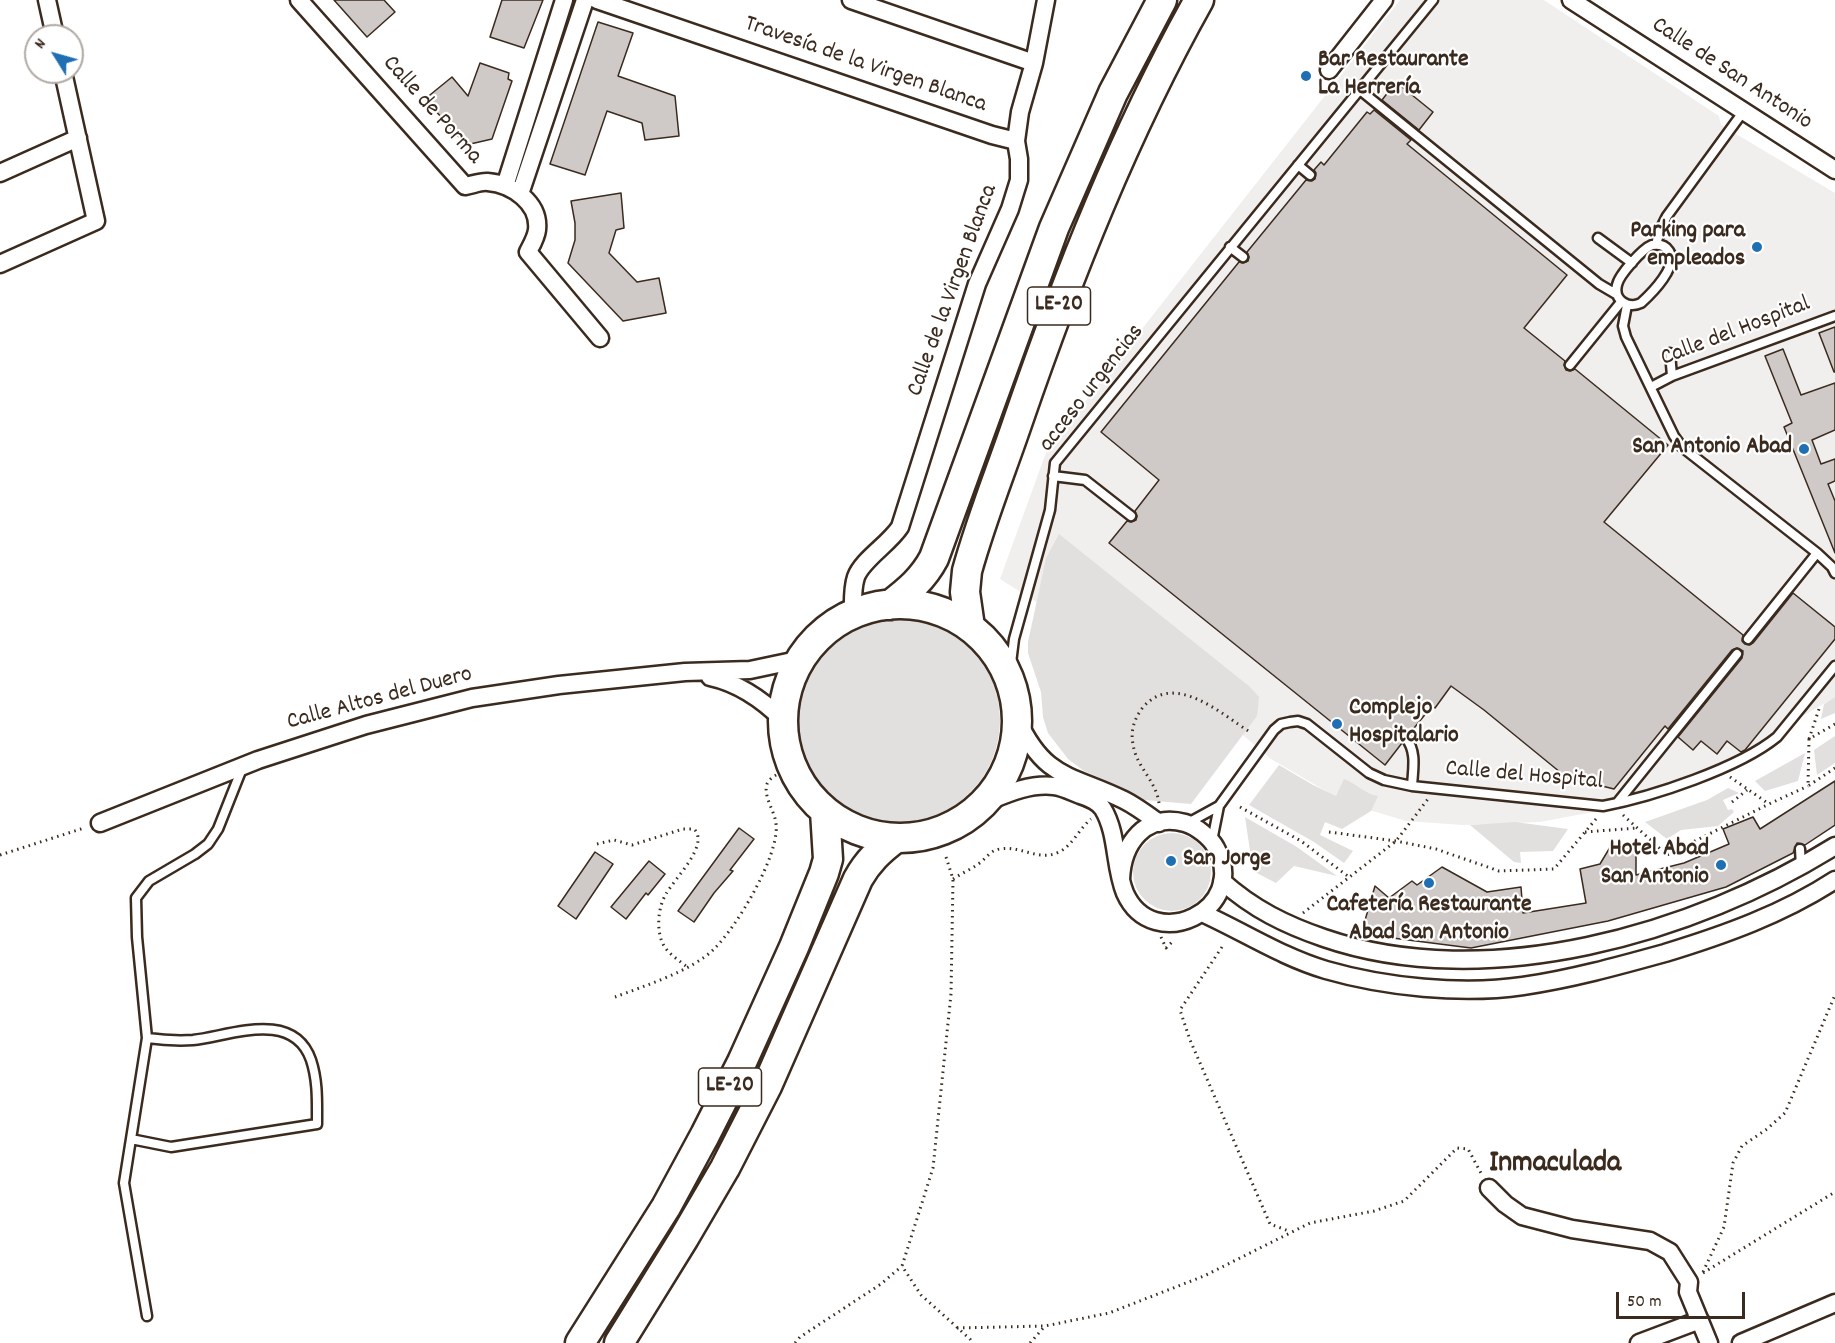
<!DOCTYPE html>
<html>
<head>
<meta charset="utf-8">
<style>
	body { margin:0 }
	#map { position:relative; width:1835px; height:1343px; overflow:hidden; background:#fff; font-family:Dekko,sans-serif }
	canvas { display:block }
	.north { position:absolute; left:24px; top:24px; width:60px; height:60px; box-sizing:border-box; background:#fff; border:2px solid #b1aaa5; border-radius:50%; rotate:307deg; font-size:16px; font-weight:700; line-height:24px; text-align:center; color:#3b2a1e }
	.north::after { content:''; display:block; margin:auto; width:21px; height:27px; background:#1f6fb2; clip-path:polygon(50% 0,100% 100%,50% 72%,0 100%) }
	.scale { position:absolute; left:1616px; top:1292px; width:129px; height:27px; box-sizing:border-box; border:3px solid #3b2a1e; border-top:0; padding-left:8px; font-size:18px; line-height:21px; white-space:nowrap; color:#3b2a1e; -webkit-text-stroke:4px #fff; paint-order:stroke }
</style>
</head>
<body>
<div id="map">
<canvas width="1835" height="1343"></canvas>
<div class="north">N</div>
<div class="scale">50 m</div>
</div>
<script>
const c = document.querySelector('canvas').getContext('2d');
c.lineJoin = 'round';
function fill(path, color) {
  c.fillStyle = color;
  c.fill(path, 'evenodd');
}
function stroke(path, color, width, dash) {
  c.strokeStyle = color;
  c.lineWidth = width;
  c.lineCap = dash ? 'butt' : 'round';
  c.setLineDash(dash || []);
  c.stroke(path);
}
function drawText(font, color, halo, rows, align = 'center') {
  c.font = font + ' Dekko,sans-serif';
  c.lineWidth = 4.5;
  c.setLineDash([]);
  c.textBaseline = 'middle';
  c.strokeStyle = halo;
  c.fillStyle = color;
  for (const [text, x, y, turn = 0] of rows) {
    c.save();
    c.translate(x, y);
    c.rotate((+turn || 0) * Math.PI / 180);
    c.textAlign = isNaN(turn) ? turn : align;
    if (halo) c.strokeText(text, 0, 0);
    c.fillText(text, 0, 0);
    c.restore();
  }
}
const built = new Path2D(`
	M1400,0H1544L1719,116L1721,125L1835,193V697L1685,786L1598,811L1540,822L1463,825L1406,821L1346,803L1271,759L1231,725L1000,579L1047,450Z`);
const green = new Path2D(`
	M1059,534L1250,687L1259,697L1257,716L1191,804L1144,800L1122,788L1084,771L1068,759L1048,733L1043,717L1041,692L1028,653V642L1046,558Z
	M794 720a103 103 0 1 1 206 0a103 103 0 1 1-206 0Z
	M1835,697V713L1821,719L1824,704Z
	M1835,736V763L1817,775L1814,750Z
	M1805,753L1798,781L1765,791L1755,781Z
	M1279,765L1313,785L1336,796L1344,779C1357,784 1365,794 1378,796L1371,811L1342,829L1325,822L1320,835L1353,851L1344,863L1314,842L1249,805Z
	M1728,788L1739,793L1723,800L1728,810L1732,809L1734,812L1718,826L1681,830L1667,839L1645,822L1707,800Z
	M1245,817L1297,847L1337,876L1294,866L1276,883L1253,871Z
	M1515,822L1568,829L1553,851L1520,852L1521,863L1514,862L1470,825Z
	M1133 872a39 39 0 1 1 78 0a39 39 0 1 1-78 0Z`);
const building = new Path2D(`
	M334,0H384L395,12L367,37Z
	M502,0H543L524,48L490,37Z
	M598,22L633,33L618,76L675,96L679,136L645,140L642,123L607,111L585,175L550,164Z
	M480,63L509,73L508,79L512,81L492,139L466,145L425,99L452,77L468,96Z
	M1396,82L1433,112L1419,130L1382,100Z
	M1374,110L1411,140L1407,144L1567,275L1524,328L1565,361L1564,365L1566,370L1570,371L1575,369L1668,445L1604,522L1743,635L1742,641L1745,644L1750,645L1753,643L1793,593L1835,627V639L1745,750L1741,752L1727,741L1717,754L1701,741L1693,750L1678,737L1742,658L1743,651L1737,648L1732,650L1668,729L1665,726L1614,789L1566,777L1484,710L1451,686L1435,708L1432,706L1410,733L1405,732L1401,735L1400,739L1402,743L1385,765L1109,543L1127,521L1131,522L1136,520L1137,516L1135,511L1159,480L1101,432L1239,262L1243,263L1248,261L1249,257L1247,252L1306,180L1312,181L1315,179L1316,173L1314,170L1321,162L1324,165L1367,112L1370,114Z
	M621,193L624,228L616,230L609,253L637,282L659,278L666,313L623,321L568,263L575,240V223L571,201Z
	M1835,327V372H1834L1819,333Z
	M1783,349L1801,395L1835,383V430L1812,440L1821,464L1835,459V481L1828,484L1835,501V553L1784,427L1792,423L1765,356Z
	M1835,781V825L1805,845L1797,843L1793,853L1726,887L1608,921L1471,948L1361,934L1375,886L1389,898L1412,881L1417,885L1442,867L1487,892L1521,887L1523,913L1586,903L1580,869L1600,864L1612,844L1636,847V875L1684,863L1729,844L1723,829L1753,817L1760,829Z
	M739,828L754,839L730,870L733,871L714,893L694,922L678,911Z
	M595,852L613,864L576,919L558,906Z
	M649,861L665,874L648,895L646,893L626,919L611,907Z`);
const path = new Path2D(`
	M1835,724L1809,739L1808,786L1835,768
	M1809,739L1820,706
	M1730,777L1769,804L1808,786
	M1732,802L1747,790
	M1159,803C1156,780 1136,767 1133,744C1130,730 1135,717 1144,706C1176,672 1221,714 1250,732
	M1240,807L1301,841L1349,877
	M1623,815L1667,855L1769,804
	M1329,832L1396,841L1436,849L1499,871L1554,869L1596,819
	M1585,832L1637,828
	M597,844L614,840L632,845L683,829H694C710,845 674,879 666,894C658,907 656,930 663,944C667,953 680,961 687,967
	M0,855L84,828
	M946,857L953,879L951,994L933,1168L902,1266L921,1295L970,1339L972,1343
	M953,879C962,873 972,869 981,862C987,857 991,850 1000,849C1020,845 1039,862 1059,852C1073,845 1079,829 1091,819
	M1303,913L1396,841L1428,799
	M1161,937L1166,948L1174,940
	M1222,947L1180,1010L1190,1040L1270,1224L1289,1231
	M615,997C644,986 692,971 714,949C736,928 780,855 776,824C775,811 763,797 767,784C771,775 785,771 793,768
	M1703,1272L1724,1227L1733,1163L1742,1146L1767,1129L1785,1113L1835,995
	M1703,1273L1835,1192
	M957,1328L1045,1326L1109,1313L1204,1276L1310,1223L1374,1211L1404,1201L1457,1148L1468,1149L1481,1173
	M795,1343L800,1337L881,1284L902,1266
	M1030,1343L1045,1326`);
const service = new Path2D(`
	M1360,90L1599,284L1616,294
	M1298,165L1310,175
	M1598,238L1632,263
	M1656,244L1661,228L1667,216L1743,112
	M1652,245C1658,244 1665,245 1669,251C1679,266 1652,293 1641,303C1629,309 1613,301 1617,285C1619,275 1642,249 1652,245Z
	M1230,247L1243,257
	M1627,305L1623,326L1626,337L1674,436L1682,447L1817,553L1832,567L1835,573
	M1670,353L1672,376
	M1570,365L1621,302
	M1651,387L1672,376L1835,316
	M1053,476L1085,480L1131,516
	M1748,639L1817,553
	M1009,679L1014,639L1050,510L1055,463L1433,0
	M1406,738C1417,752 1413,769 1412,786
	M1617,803L1737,654
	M1188,823L1219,806
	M1212,841L1219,806L1274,730L1281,724L1290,722L1298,721L1307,724L1369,773L1384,780L1412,786L1603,806C1652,797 1739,768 1777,737L1835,666
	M1800,849L1801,866
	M131,1139L171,1147L317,1124C317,1102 318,1081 311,1060C293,1009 230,1036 193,1040C177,1041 162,1040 147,1038
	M147,1316L124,1183L147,1038L137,937L136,898L149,881L195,854L208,844L218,829L243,766`);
const minor = new Path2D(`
	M47,0L55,36
	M299,0L465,186C472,185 481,181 488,182C512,184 540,203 537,230C536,238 531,246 528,252L600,338
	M597,0L992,135L1016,141
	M851,0L1034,63
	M1571,0L1835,170
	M1329,70L1384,0
	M0,173L78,138
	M505,186L564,0
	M520,194L585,0
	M0,264L96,221L63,72
	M853,615C853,603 852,589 856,577C862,560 889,544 900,527L977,284L1010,209L1019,180V159L1016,141L1020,112L1034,63L1046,0
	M710,677C738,683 764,701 784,721
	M1017,719C1045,780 1071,774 1124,800C1136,806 1148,815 1159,823
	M984,803C1006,794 1030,783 1054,786C1063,787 1072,792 1080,795C1089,798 1098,801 1103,809C1118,834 1114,866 1125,893C1153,956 1250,909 1216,848C1211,838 1196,826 1185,823C1145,812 1122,844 1121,880
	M100,823L258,760L366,725L472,698L559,685L685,672L750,670L802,659
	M1222,881C1253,909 1286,925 1324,938C1487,994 1694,934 1835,846
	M1202,913C1244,932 1282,957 1326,970C1385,987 1462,995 1523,986C1571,979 1618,966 1665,953C1724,935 1783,914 1835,880
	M1489,1188L1505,1204L1522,1216L1572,1229L1650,1241L1670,1252L1689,1282L1688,1292L1709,1343
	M1639,1343L1700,1320
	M1741,1343L1835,1303`);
const trunk = new Path2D(`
	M783 721a117 117 0 1 1 234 0a117 117 0 1 1-234 0Z
	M890,605C908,591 923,579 934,558L1054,228L1113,93L1162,0
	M970,627L965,592L967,571C981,520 1001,471 1018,421C1068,276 1124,134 1199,0
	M580,1343L666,1207L705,1135L742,1062L794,947L824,873L828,859L825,811
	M619,1343L684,1238L725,1168L767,1086L858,879C868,861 880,850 896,838`);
const markers = [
	[1306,76,6,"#1f6fb2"],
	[1757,247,6,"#1f6fb2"],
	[1804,449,6,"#1f6fb2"],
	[1337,724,6,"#1f6fb2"],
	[1171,861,6,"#1f6fb2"],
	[1721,865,6,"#1f6fb2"],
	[1429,883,6,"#1f6fb2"]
];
const shields = [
	[1059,306,63],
	[730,1087,63]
];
const shieldNames = [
	["LE-20",1059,306],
	["LE-20",730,1087]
];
const poiNames = [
	["Bar Restaurante",1318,62],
	["La Herrería",1318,90],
	["Parking para",1745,233,"right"],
	["empleados",1745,261,"right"],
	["San Antonio Abad",1792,449,"right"],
	["Complejo",1349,710],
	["Hospitalario",1349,738],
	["Hotel Abad",1709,851,"right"],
	["San Antonio",1709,879,"right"],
	["San Jorge",1183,861],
	["Cafetería Restaurante",1429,907,"center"],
	["Abad San Antonio",1429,935,"center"]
];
const streetNames = [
	["Travesía de la Virgen Blanca",865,66,19],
	["Calle de San Antonio",1731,75,33],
	["Calle de Porma",431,111,48],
	["Calle de la Virgen Blanca",954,291,-70],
	["Calle del Hospital",1736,333,-21],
	["acceso urgencias",1093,389,-52],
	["Calle Altos del Duero",380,700,-15],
	["Calle del Hospital",1524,777,5]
];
const districtNames = [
	["Inmaculada",1555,1166]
];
fill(built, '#f1efee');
fill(green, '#e2e0de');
fill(building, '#cfcac7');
stroke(building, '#3b2a1e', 1.5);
stroke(service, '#3b2a1e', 13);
stroke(minor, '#3b2a1e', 21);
stroke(trunk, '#3b2a1e', 33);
stroke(path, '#3b2a1e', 3, [1.5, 4.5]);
stroke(service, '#fff', 8);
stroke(minor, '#fff', 16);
stroke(trunk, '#fff', 28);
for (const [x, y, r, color] of markers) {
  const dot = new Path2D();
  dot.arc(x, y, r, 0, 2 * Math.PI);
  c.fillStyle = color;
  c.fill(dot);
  stroke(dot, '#fff', 2);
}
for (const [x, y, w] of shields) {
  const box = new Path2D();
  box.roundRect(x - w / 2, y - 19, w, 38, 4.5);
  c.fillStyle = '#fff';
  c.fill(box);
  stroke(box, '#3b2a1e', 1.5);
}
drawText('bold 22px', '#3b2a1e', null, shieldNames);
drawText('bold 24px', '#3b2a1e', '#fff', poiNames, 'left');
drawText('24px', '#3b2a1e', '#fff', streetNames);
drawText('bold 30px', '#3b2a1e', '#fff', districtNames);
</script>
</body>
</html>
